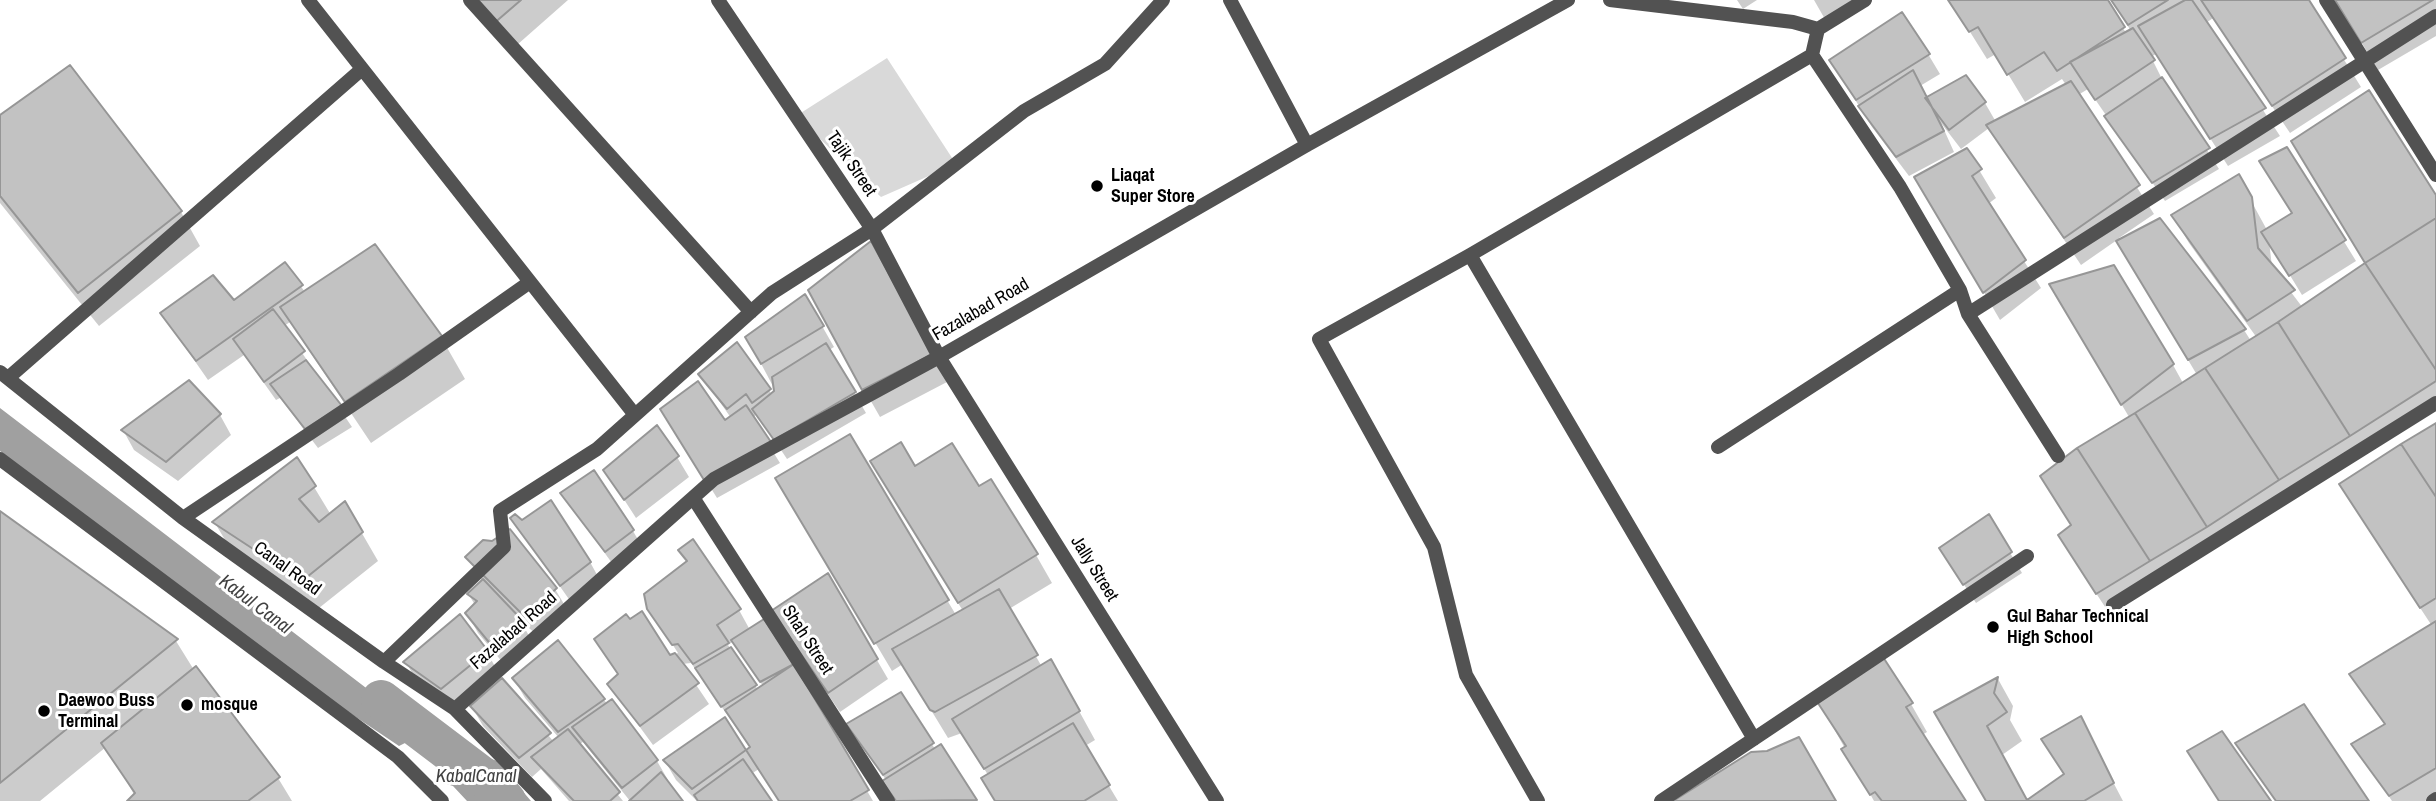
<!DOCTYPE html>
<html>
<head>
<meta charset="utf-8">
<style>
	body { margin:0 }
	canvas { display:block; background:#fff }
</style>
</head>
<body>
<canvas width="2436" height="801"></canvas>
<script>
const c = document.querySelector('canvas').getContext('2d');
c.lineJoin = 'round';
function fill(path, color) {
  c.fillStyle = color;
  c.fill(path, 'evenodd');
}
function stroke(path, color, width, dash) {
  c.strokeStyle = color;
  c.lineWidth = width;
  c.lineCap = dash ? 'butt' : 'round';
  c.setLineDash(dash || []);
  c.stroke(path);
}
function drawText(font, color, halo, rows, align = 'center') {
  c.font = font + ' "Archivo Narrow",sans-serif';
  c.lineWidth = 6;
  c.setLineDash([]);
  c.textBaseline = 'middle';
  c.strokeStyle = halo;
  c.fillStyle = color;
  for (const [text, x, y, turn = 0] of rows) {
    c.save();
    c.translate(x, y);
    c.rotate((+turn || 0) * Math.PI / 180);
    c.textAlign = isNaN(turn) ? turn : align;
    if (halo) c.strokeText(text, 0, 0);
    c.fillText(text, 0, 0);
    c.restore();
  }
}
const green = new Path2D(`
	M887,58L956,164L881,197L796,116Z`);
const water = new Path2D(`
	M0,408L425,733L399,746L241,640L0,451Z
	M464,749L497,761L531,801H467L453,786L434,780L437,765Z`);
const shadow = new Path2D(`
	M463,0H568L509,52Z
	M1737,0H1757L1743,9Z
	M1814,0H1862L1826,21Z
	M1950,0H2106L2126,33L2131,31L2111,0H2307L2361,87L2290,133L2213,18L2206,23L2280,136L2228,166L2156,54L2151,57L2163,81L2219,169L2165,201L2088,89L2078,95L2154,214L2119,238L2244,330L2251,341L2257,338L2189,243L2173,216L2238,177L2267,230L2295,221L2287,149L2356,261L2302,295L2269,241L2272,267L2303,308L2367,263L2436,199V410L2109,613L2071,555L2072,526L2129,417L2051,285L2173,365L2183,383L2197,375L2117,240L2081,265L1989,128L1961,149L1941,123L1954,152L1909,176L1872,127L1831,61L1928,54L1940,74L1920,86L1929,106L1985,103L1996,122L2066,85L2062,79L2025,102L1996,54L1987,59Z
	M2336,0H2436V36L2378,70Z
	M69,67L181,212L200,246L99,326L0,203V117Z
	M1967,150L1996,198L1988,204L2041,288L2000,320L1917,177Z
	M870,244L947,382L880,417L864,389Z
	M285,265L305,292L441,337L465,379L371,443L290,322L284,326L352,427L318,448L280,398L276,400L244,355L208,380L162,314L233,303Z
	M805,296L834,347L829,350L866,413L787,459L757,414L752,418L780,463L717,498L674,429L725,423L731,418L701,375L769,390L772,395L776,392L747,337Z
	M188,382L220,415L231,435L178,481L134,450L123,430Z
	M2436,426V794L2425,801H2392L2354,744L2386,726L2351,674L2432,626L2352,504Z
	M849,436L956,615L963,611L888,490L915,468L978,489L1036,555L1052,583L1009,609L1042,667L1067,689L1095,740L1085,746L1118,801H996L988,775L962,733L948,738L903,664L892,671L794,506Z
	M677,457L689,477L636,518L605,470Z
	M314,487L331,515L345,504L378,561L319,608L231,550L215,523Z
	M562,494L633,531L644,550L617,570Z
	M0,513L176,641L194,670L278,778L292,801H129L135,796L106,747L40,801H0Z
	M1989,517L2022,573L1976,603L1953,568Z
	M512,518L590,562L601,582L573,605Z
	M680,550L739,610L750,630L793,664L873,801H780L759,769L751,774L769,801H697L676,780L665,761L724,719L746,752L751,749L691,663L682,664L709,704L653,745L609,685L619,676L596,640L670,657L678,653L649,608L687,562ZM734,641L763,686L758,690L728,645Z
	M467,557L555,589L567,609L538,636L520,620L532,641L504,664L478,633L467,613L475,605L469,595L483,582Z
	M828,576L888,679L840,712L785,632Z
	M487,652L498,672L454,708L417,682L406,662Z
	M514,679L604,700L657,761L668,780L666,782L681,801H630L583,742L578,745L623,801H569L541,769L532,777L483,726L472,707L501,680L554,742L559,738L525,698Z
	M1998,679L2013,706L2010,720L2022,741L2002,755L2027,801H1988L1936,713Z
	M900,694L935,749L940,746L976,801H895L886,780L849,725Z
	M1817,698L1911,704L1927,732L1922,735L1964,801H1874Z
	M2080,719L2123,801H2029L2065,776L2043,740Z`);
const canal = new Path2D(`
	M381,700L488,781L506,801`);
const building = new Path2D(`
	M470,0H521L492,25Z
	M1948,0H2108L2125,27L2057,71L2044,52L2007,75L1978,27L1969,32Z
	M2111,0H2168L2128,25Z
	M2185,0H2192L2266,108L2210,139L2138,26Z
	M2201,0H2309L2346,58L2272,106Z
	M2335,0H2433L2361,43Z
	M1902,12L1930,54L1856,100L1829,60Z
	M2133,28L2155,60L2095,100L2070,62Z
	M70,65L182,211L78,293L0,196V115Z
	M1913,70L1944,131L1896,157L1858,106Z
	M1966,75L1986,102L1949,130L1925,98Z
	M2162,77L2210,148L2152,183L2104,116Z
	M2071,81L2140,185L2064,238L1986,125Z
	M2369,90L2436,195V218L2365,263L2291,141Z
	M2287,147L2346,240L2289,276L2261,232L2292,213L2259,161Z
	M1967,148L1982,169L1972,176L2026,260L1983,293L1914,177Z
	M2239,174L2252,197L2258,248L2295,290L2247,321L2171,215Z
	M2160,218L2246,329L2188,360L2116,241Z
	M2436,218V370L2365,263Z
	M871,241L933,354L862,390L808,290Z
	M375,244L442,336L345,402L280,307Z
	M285,262L303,285L196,361L160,313L213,275L234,300Z
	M2365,263L2436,370V381L2350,436L2278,322Z
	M2114,265L2174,364L2121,405L2049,284Z
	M805,294L824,326L761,364L745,337Z
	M273,309L305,351L264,382L233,339Z
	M2278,322L2350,436L2279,480L2205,368Z
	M737,342L771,389L752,403L746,394L727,409L698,374Z
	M826,343L856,392L774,440L752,409L774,391L772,377Z
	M306,360L342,406L305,429L270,384Z
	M2205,368L2279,480L2207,527L2135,413Z
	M189,380L221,414L166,462L121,430Z
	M698,381L725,420L746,405L771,442L704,480L660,409Z
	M2135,413L2207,527L2150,561L2077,448Z
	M2436,423V497L2401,444Z
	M657,425L679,456L624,500L603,470Z
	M850,434L949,600L874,644L775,478Z
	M901,442L915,466L952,443L979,486L991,479L1038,554L958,603L870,461Z
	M2401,444L2436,497V598L2420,608L2339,484Z
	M2077,448L2150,561L2096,594L2058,535L2071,525L2040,476Z
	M297,457L316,486L299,499L319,522L345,501L363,532L302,581L212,522Z
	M594,470L634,530L605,552L560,493Z
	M551,500L591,562L560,586L510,518L515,514L522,520Z
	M0,511L178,639L0,783Z
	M1989,514L2012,552L1963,585L1939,548Z
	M510,529L557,588L525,617L465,557L483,540L492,541Z
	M693,539L741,609L717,625L729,643L693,664L678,644L672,645L647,609L644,594L687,561L678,550Z
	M828,573L878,659L828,693L771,611Z
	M483,579L522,620L492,646L465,613L477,601L467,594Z
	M999,589L1038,655L935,712L930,710L892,649Z
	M642,611L670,655L675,653L699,683L640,726L607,684L618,674L594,639L626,614L630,619Z
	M460,614L488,651L441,689L403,662Z
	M764,619L794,664L760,682L731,640Z
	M2436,621V768L2389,796L2351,744L2385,724L2349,674Z
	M558,640L605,699L558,732L512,678Z
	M731,647L757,685L721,707L695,668Z
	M1881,654L1913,703L1906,707L1966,801H1882L1875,792L1870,795L1841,749L1846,746L1814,697Z
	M1051,659L1080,711L984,769L952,719Z
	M794,664L869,790L850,801H779L746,750L750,747L725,710Z
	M196,666L280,777L248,801H127L135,793L101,743Z
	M1998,677L1994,693L2007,712L1987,726L2027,800L2064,774L2041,739L2081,716L2114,783L2084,801H1986L1934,712Z
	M502,678L551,733L519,758L470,706Z
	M901,692L934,743L883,775L846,724Z
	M612,699L658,760L622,788L572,727Z
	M2304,704L2369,801H2276L2235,743Z
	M725,717L746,750L692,789L663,760Z
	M1073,723L1110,785L1084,801H995L981,778Z
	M568,729L620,792L610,801H574L531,757Z
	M2222,731L2271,801H2219L2187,751Z
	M1799,737L1836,801H1673L1751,752L1767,751Z
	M941,744L977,800L896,801L882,781Z
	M743,759L772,801H698L694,795Z
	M661,772L683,801H629Z`);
const street = new Path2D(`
	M308,0L635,415
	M470,0L751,312
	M718,0L872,229L939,357L1217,801
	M1230,0L1307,145
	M1610,0L1793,22L1818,29L1865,0
	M2326,0L2436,175
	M1818,29L1812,55L1900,187L1960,290L1968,314L2058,456
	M1470,255L1754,739
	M1968,314L2436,16
	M0,372L183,518L384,662L455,709L545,801
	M8,378L362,69
	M1718,447L1960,290
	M0,459L398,757L442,801
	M694,499L888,801
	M183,518L399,374L530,282
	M2113,605L2436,403
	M384,662L504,547L500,511L597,449L772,293L872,229L1024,111L1105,64L1163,0
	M455,709L714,479L939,357L1307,145L1568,0
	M1538,801L1466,675L1434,547L1319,339L1470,255L1812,55
	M1661,801L2027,556
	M2433,801L2436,799`);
const markers = [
	[1097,186,7,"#000"],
	[1993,627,7,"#000"],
	[187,705,7,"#000"],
	[44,711,7,"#000"]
];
const streetNames = [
	["Tajik Street",851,164,56],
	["Fazalabad Road",981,310,-30],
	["Canal Road",287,569,36],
	["Jally Street",1094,569,58],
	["Fazalabad Road",514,631,-41],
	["Shah Street",807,640,57]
];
const poiNames = [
	["Liaqat",1111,176],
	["Super Store",1111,197],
	["Gul Bahar Technical",2007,617],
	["High School",2007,638],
	["Daewoo Buss",58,701],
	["Terminal",58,722],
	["mosque",201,705]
];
const waterNames = [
	["Kabul Canal",255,605,37],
	["KabalCanal",476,777]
];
fill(green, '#d9d9d9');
fill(water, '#a0a0a0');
fill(shadow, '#0003');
stroke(canal, '#a0a0a0', 40);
fill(building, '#c2c2c2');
stroke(building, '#969696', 2);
stroke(street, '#525252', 14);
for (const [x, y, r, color] of markers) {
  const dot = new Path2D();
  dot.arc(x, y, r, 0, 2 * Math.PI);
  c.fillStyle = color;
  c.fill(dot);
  stroke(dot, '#fff', 2.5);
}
drawText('18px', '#000', '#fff', streetNames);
drawText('bold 18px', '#000', '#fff', poiNames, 'left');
drawText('italic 19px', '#414141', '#fff', waterNames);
</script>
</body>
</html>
